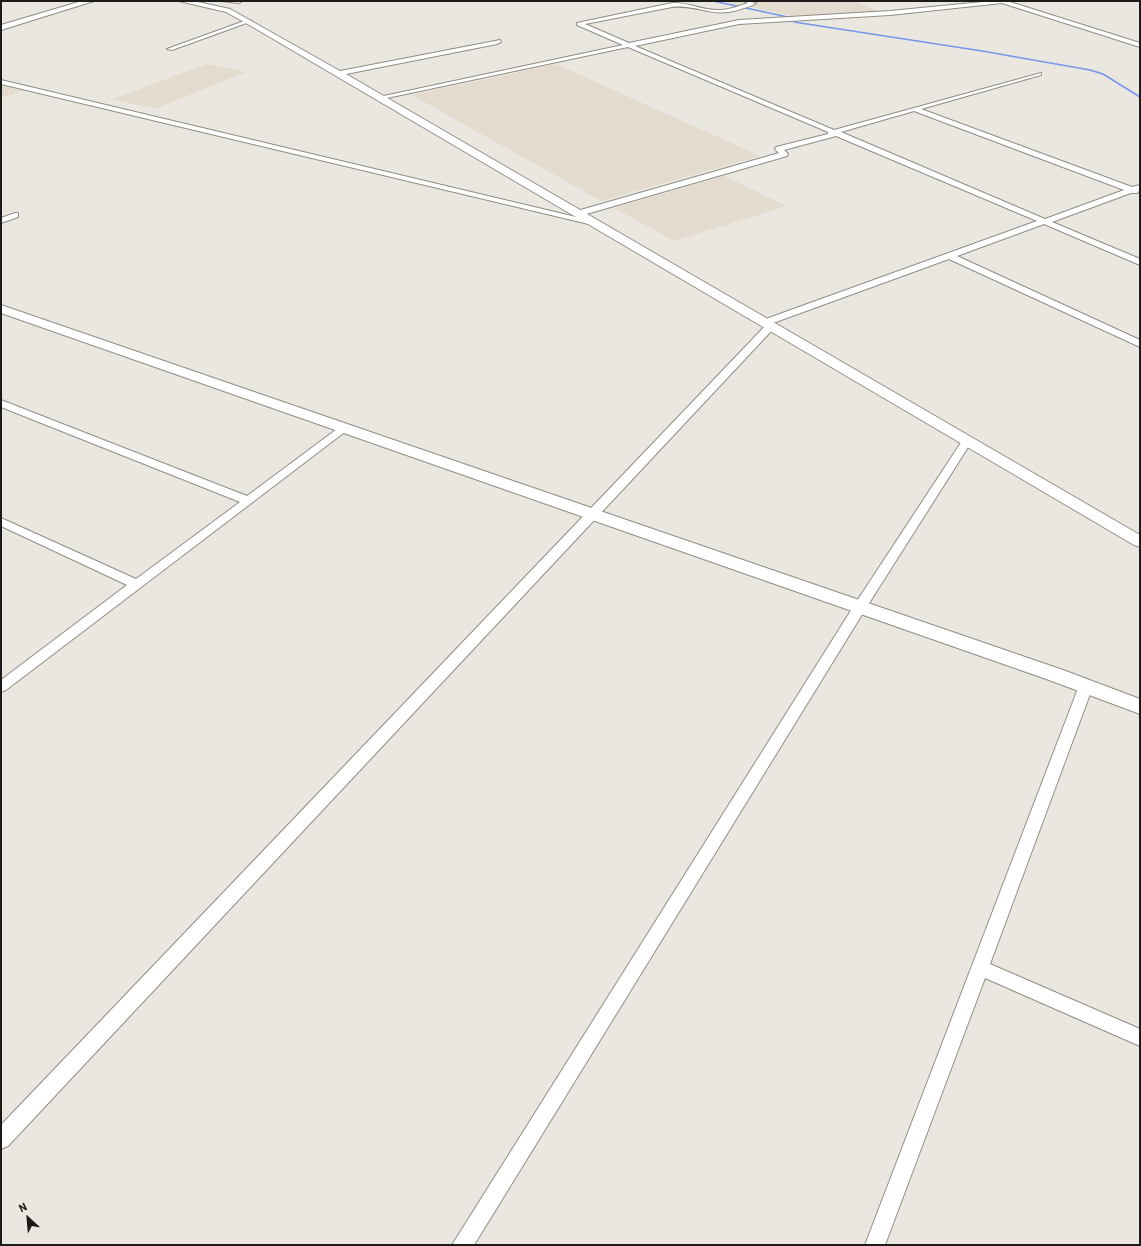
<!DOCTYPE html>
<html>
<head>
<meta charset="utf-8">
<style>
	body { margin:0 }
	#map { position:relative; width:1141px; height:1246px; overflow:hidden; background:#eae7e0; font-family:Barlow,sans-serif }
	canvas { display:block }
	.frame { position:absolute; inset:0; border:2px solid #1d1b19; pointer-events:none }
	.north { position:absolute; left:8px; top:1198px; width:40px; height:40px; -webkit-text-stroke:3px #eae7e0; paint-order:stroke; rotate:334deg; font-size:11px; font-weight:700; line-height:16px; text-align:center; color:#1d1b19 }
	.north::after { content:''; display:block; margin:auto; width:14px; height:18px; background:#1d1b19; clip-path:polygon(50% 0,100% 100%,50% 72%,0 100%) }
</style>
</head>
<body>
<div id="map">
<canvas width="1141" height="1246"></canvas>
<div class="frame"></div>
<div class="north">N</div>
</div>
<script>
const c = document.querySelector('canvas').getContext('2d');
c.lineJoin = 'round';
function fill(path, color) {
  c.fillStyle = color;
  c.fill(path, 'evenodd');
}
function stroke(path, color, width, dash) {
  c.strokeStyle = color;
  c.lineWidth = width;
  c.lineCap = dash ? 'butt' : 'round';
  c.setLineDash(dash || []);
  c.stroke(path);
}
const built = new Path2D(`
	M720,1H856L877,11L799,17Z
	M206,64L246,72L155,109L113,99Z
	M556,64L760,156L601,201L412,95Z
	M1,85L23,91L1,98Z
	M724,176L787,206L674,241L614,208Z`);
const stream = new Path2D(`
	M713,1L788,17L794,22L982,51L1090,70L1103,74L1140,97`);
const minor = new Path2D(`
	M221,1H242L239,3Z
	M744,1L756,3C752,6 746,7 741,9C711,19 699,4 672,7L585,24L629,43L739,20L890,11L993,1H1012L1010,2L1140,43V47L1002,3L890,15L739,24L635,46L834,130L1041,73V75L921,109L1132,187L1140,185V190L1137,193H1131L1052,222L1140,259V265L1044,224L957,256L1140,340V347L949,259L773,323L777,325L775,327L8,1146L1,1149V1125L767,324H763V320L1037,221L836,136L784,150L788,154L787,156L583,215H577V211L779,153L775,149L776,147L828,134V132L628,47L382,99L379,97L623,45L577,25V23L672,3C689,2 703,11 720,10C729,10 739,6 748,3ZM914,111L1124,190L1045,219L841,132Z
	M247,20L252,21L172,50L167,49Z
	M1,80L597,222L601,224L597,226L1,84Z
	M15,213H18V217L1,223V218Z
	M1,400L247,496L341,426H349L350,428L6,690L1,692V680L127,585L1,526V518L136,579L240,502L1,407Z
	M967,438L972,441L866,608L474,1245H452L855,604L962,441Z
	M1086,681L1091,683L1093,686L990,964L1140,1029V1046L985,978L885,1245H865L1079,686L1081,683Z`);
const tertiary = new Path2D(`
	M179,1H193L230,9L340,71L500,40L501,42L497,44L346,74L1140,535V547L1134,545L251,26L226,12Z`);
const secondary = new Path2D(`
	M82,1H94L1,30V25Z
	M1,305L1063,670L1140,699V714L1049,680L1,313Z`);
fill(built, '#e3dcce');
stroke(stream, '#7596ea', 1.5);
stroke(minor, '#908d86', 2);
stroke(tertiary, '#908d86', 2);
stroke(secondary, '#908d86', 2);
fill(minor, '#fff');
fill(tertiary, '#fff');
fill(secondary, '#fff');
</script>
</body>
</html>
